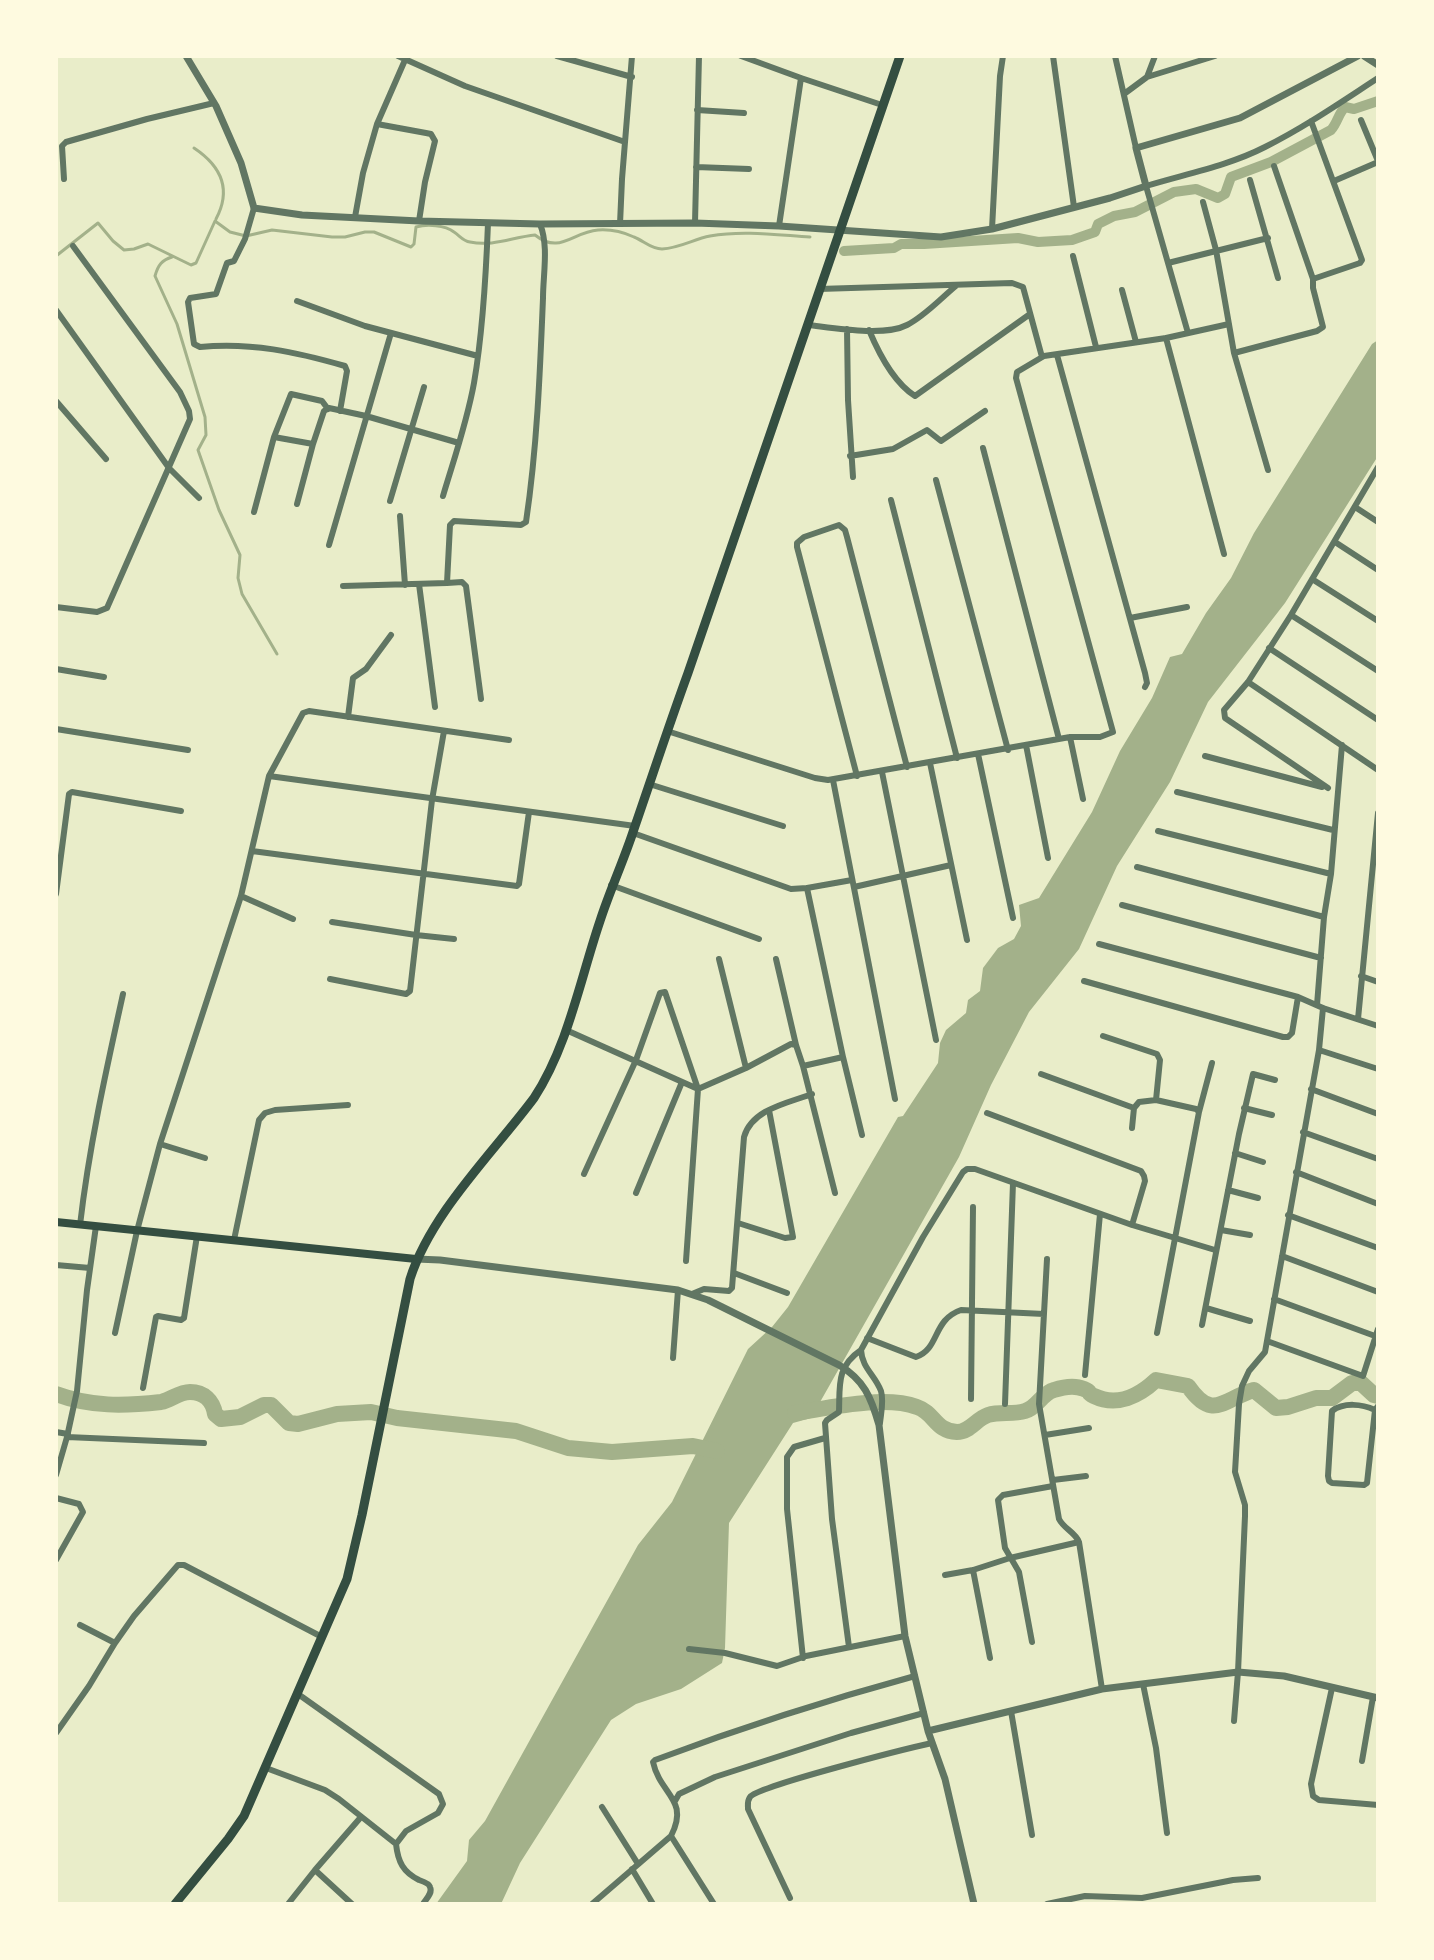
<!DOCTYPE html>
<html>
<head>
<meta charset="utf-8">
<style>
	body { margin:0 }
	#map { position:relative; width:1434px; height:1960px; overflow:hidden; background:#e9edc9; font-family:Signika,sans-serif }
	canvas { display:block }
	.frame { position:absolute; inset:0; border:58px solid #fefae0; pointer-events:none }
</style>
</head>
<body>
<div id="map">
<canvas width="1434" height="1960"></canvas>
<div class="frame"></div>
</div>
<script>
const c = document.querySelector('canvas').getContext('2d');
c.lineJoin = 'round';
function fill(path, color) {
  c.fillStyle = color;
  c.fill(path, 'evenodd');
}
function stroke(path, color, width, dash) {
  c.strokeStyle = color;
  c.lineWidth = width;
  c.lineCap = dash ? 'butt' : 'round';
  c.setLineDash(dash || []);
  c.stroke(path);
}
const water = new Path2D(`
	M1378,340V456L1285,603L1208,702L1170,782L1117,866L1079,949L1029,1012L991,1085L959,1157L811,1418L793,1423L729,1523L725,1648L722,1663L681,1689L636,1704L611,1720L520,1863L501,1904H436L467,1861L469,1840L485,1821L638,1545L672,1502L748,1349L772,1327L788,1307L898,1117L903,1116L938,1063L940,1043L946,1030L966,1013L968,1000L980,991L983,968L998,948L1014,939L1021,926L1019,905L1039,898L1092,812L1120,751L1152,698L1170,657L1182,654L1206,613L1231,578L1254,533L1372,344Z`);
const stream = new Path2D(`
	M194,148C221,166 232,189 216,219
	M56,256L98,223L113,241L124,250L134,249L148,244L191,265L196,263L215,221L230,232L246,236L272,230L332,237H345L365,232H374L411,247L414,244L416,227C427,224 445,225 454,232C460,236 463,241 470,242C493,247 513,237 535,235C560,255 572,232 598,230C611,229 623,232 634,237C644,241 651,249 662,249C680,248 694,239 710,236C743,230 778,235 810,237
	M172,257C162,260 158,265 155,276L177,324L205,417L206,435L198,450L219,510L240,555L238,578L242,594L277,654`);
const canal = new Path2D(`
	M844,251L894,248L901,244H924L1018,238L1038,242L1072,240L1095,232L1098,224L1114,216L1135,212L1174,192L1196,189L1218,198L1225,194L1231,177L1271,162L1331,130C1338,122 1338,114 1345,107L1354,109L1378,101`);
const river = new Path2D(`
	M56,1394C91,1407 124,1406 161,1402C171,1400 179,1392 190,1392C204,1392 213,1401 215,1414L221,1419L240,1417L264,1405H271L289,1423L298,1424L337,1414L371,1412L397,1418L516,1431L568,1448L612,1452L693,1446L717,1451
	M795,1413C829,1408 884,1395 917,1407C935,1413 935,1431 957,1432C970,1432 976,1419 988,1415C1000,1411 1013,1415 1025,1411C1037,1408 1042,1393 1054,1390C1063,1387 1075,1385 1084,1389C1092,1392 1086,1392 1094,1396C1117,1407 1139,1396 1156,1380L1188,1386C1213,1422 1223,1399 1254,1390L1276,1408L1288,1407L1316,1398H1332L1352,1383H1361L1374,1395L1378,1396`);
const minor = new Path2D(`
	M398,56L465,86L625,142
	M557,56L632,77
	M741,56L801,78L882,105
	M1053,56L1074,207
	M1115,56L1136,148
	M1147,77L1155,56
	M1124,94L1147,77L1215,56
	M697,110L744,113
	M1361,120L1378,161
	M1311,121L1362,260L1360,263L1313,279
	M377,124L426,133L431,134L435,141L425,182L419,221
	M696,167L749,169
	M64,179L62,146L66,142L147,119L214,103
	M1250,180L1278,278
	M1334,181L1378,162
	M1203,202L1216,250L1234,353L1268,470
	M254,208L245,239L234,261L227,263L216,294L190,298L188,302L194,344L200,347C251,342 296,352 345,366L347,371L340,411
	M355,217L363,173L377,124L405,60
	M695,223L699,56
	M620,224L622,179L632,56
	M779,226L801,78
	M992,229L1000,76L1003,56
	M1073,256L1096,347
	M1168,263L1268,238
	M819,289L1012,283L1023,287L1042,357
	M1122,290L1136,342
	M297,301L365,326L478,356
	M56,310L169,468L199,498
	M808,325C834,328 884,337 907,325C925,316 941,298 957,285
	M847,329L848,400L853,477
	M869,330C879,354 893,382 915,396L1030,314
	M1188,333L1146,186C1185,174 1228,166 1265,147C1305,127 1341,102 1378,78
	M1166,338L1224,554
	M1234,353L1317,331L1323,327L1313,288V279L1274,166
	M1057,355L1145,673L1147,683L1145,687
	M56,401L106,459
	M274,437L313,444
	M983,448L1059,739
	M850,456L893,449L927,430L941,441L985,411
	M936,480L1008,750
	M443,496C454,459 467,422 474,383C483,331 486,276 488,223
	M891,500L957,758
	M390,501L424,387
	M297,504L313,444L324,411L329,408L366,416L459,443
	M1355,507L1378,522
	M254,512L274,437L291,394L322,401L328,409
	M400,516L405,585
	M1335,542L1378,570
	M329,545L391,333
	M1312,579L1378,621
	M419,584L435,707
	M343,586L447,583
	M56,607L97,612L107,608L190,419L189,411L180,392L73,246
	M1291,615L1378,671
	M1130,618L1187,607
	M1269,648L1378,720
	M56,669L104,677
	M1248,682L1378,770
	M481,699L466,586L462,582L447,583L450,525L454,521L521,525L526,522C537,448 540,373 543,298C543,275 549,246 540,224
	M348,717L353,678L366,669L391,635
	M56,729L188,750
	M667,731L815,778L828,780L1070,737H1100L1113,732L1016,378L1017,372L1044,356L1166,338L1229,324
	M1070,737L1083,799
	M1026,745L1048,858
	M978,754L1013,918
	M1205,756L1322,787
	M930,763L967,940
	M882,772L936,1040
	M269,776L635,826
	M857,776L797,547V543L804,537L839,525L845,530L847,537L907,767
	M833,780L895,1099
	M649,784L783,826
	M1328,788L1225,718L1224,710L1248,682L1291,615L1378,467
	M1177,792L1333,830
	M1158,831L1331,874
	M633,833L791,889L807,888L852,880
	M252,851L517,886L519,884L529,812
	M1137,867L1324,917
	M611,885L759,939
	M854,887L951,865
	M807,888L843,1057L862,1135
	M56,894L69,794L72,792L181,811
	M241,896L293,919
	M1122,905L1321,958
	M332,922L416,935L454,939
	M1099,944L1298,997L1323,1008L1378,1026
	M719,959L746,1068
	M776,959L796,1045
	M1361,976L1378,982
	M330,979L406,994L410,991L432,800L444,731
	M1084,981L1283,1037H1288L1292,1033L1298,997
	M1317,1005L1324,917L1331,874L1342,745
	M1358,1019L1378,813
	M566,1030L698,1089L746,1068L791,1044L796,1045L803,1066L843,1057
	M1103,1036L1157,1054L1160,1060L1156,1100L1196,1109L1199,1112L1157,1333
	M1319,1050L1378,1069
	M803,1066L835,1193
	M1041,1074L1134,1108L1139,1102L1156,1100
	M1311,1089L1378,1114
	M1244,1108L1272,1115
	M1199,1112L1212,1063
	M987,1113L1141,1171L1144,1176L1145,1181L1132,1225L1215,1250
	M1132,1128L1134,1108
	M1303,1132L1378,1159
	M160,1144L205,1158
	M1235,1153L1263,1162
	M1296,1172L1378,1204
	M584,1174L636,1060L660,993L665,992L698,1089L686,1261
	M1228,1190L1258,1198
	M636,1193L682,1082
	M1288,1215L1378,1248
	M738,1223L785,1238L793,1237L769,1110
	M80,1225C89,1147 106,1071 123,994
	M1221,1230L1250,1235
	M234,1240L259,1120L265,1113L275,1110L348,1105
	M1282,1256L1378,1292
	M1047,1259L1039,1404L1059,1519C1064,1529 1075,1532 1079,1542L1102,1689
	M56,1265L90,1268
	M734,1273L787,1293
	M692,1294L704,1289L729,1291L732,1288L744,1137C752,1109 788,1103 812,1094
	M1274,1299L1375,1336
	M1206,1308L1250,1321
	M1202,1325L1239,1134L1253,1074L1275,1080
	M115,1333L137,1231L160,1144L241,896L269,776L303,713L309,711L509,740
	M867,1338L916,1357C940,1349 932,1320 961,1310L1044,1314
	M1267,1341L1363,1376L1378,1329
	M673,1358L678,1290
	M1085,1375L1100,1214
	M143,1388L156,1317L158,1316L181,1320L184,1318L197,1236
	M971,1399L973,1207
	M1005,1404L1013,1183
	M1375,1410C1362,1404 1344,1402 1332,1411L1328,1476L1329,1481L1332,1483L1364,1485L1367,1483L1375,1410L1378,1406
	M880,1423C881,1413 884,1401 881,1391C875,1375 862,1368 861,1350L923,1237L963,1172L967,1169H975L1132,1225
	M56,1432L68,1434
	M1045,1435L1089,1428
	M67,1437L204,1443
	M56,1475L67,1437L77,1391L87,1290L96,1226
	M1053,1480L1086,1476
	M56,1498L79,1504L83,1512L56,1560
	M973,1570L990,1658
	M945,1575L973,1570L1010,1558L1079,1542
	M80,1625L115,1643
	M1032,1642L1019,1572L1005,1548L998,1500L1003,1495L1053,1486
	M849,1647L832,1519L825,1423L827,1420L839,1412C840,1386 836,1367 861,1350
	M689,1649L725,1653L777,1666L806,1656L905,1636
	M803,1658L787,1509V1457L794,1447L825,1438
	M1143,1684L1156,1748L1167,1833
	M1332,1688L1311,1784L1313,1796L1319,1800L1378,1805
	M298,1694L439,1794L443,1804L438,1813L406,1831L396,1844C398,1862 403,1872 419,1880C422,1881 429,1883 430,1887C433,1893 426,1899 423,1904
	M1011,1711L1032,1835
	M1234,1721L1238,1672L1245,1516V1505L1235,1472L1239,1404L1242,1386L1249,1371L1265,1352L1319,1050L1323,1008
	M56,1733L89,1686L115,1643L134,1616L178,1565H184L322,1637
	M1362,1761L1373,1697
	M266,1768L325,1790L339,1799L396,1844
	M675,1801L679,1794L715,1777L851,1733L924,1713
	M602,1807L638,1864
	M671,1836L714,1904
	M632,1869L653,1904
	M315,1870L352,1904
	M790,1898L748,1809C748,1804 747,1801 750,1797C758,1786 909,1748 932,1743
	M288,1904L315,1870L361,1817
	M592,1904L671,1836C690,1799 660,1795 653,1762L655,1760C740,1728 827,1700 915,1676
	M1047,1904L1085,1896L1142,1898L1233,1880L1258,1878`);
const tertiary = new Path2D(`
	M186,56L216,106L241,163L254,208L302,215L419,221L540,224L695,223L779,226L941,237L992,229L1110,198L1146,186L1136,148L1240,118L1358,56
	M1364,56L1378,65
	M416,1259L440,1260L678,1290L708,1300L839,1365C864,1380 871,1397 879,1425L905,1636L928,1731L945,1779L974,1904
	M928,1731L1102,1689L1238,1672L1284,1676L1378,1698`);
const secondary = new Path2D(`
	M56,1222L416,1259`);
const primary = new Path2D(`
	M175,1904L228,1839L244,1816L347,1579L362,1515L410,1279C431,1213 493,1153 534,1098C568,1046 580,980 600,921C610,890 624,860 634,829C652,777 669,725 688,673L900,56`);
fill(water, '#a3b18a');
stroke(stream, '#a3b18a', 3);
stroke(canal, '#a3b18a', 10);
stroke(river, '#a3b18a', 16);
stroke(minor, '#617663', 6);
stroke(tertiary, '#617663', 7);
stroke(secondary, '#344e41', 8);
stroke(primary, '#344e41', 9);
</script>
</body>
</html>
